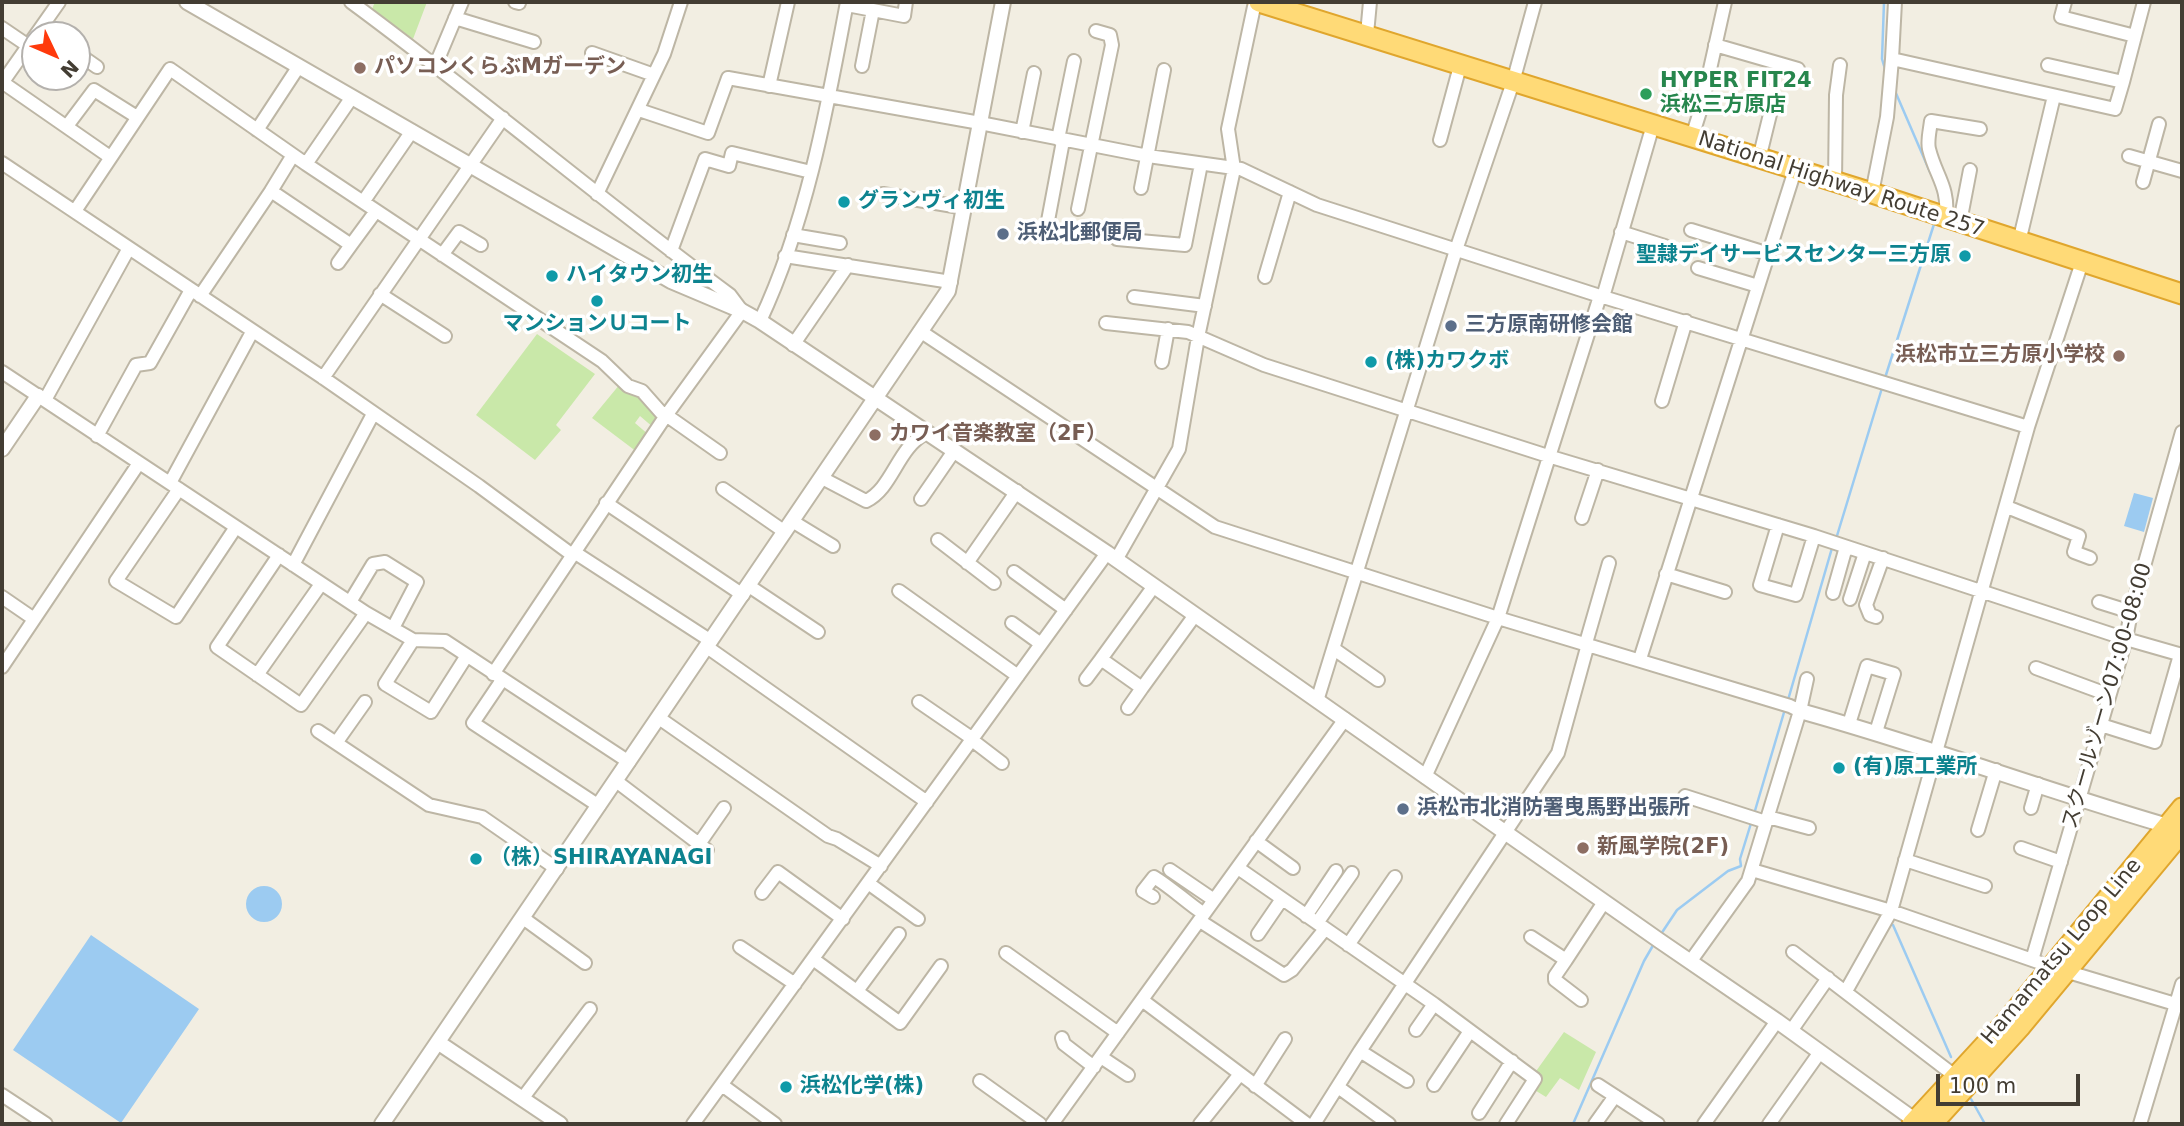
<!DOCTYPE html>
<html>
<head>
<meta charset="utf-8">
<style>
	body { margin:0 }
	#map { position:relative; width:2184px; height:1126px; overflow:hidden; background:#f2eee2; font-family:"DejaVu Sans",sans-serif }
	canvas { display:block }
	.frame { position:absolute; inset:0; border:4px solid #433d33; pointer-events:none }
	.north { position:absolute; left:21px; top:21px; width:70px; height:70px; box-sizing:border-box; background:#fff; border:2px solid #b4b1ad; border-radius:50%; rotate:134deg; font-size:19px; font-weight:700; line-height:28px; text-align:center; color:#433d33 }
	.north::after { content:''; display:block; margin:auto; width:24px; height:32px; background:#ff3a0c; clip-path:polygon(50% 0,100% 100%,50% 72%,0 100%) }
	.scale { position:absolute; left:1936px; top:1074px; width:144px; height:32px; box-sizing:border-box; border:4px solid #433d33; border-top:0; padding-left:9px; font-size:21px; line-height:24px; white-space:nowrap; color:#433d33; -webkit-text-stroke:5px #fff; paint-order:stroke }
</style>
</head>
<body>
<div id="map">
<canvas width="2184" height="1126"></canvas>
<div class="frame"></div>
<div class="north">N</div>
<div class="scale">100 m</div>
</div>
<script>
const c = document.querySelector('canvas').getContext('2d');
c.lineJoin = 'round';
function fill(path, color) {
  c.fillStyle = color;
  c.fill(path, 'evenodd');
}
function stroke(path, color, width, dash) {
  c.strokeStyle = color;
  c.lineWidth = width;
  c.lineCap = dash ? 'butt' : 'round';
  c.setLineDash(dash || []);
  c.stroke(path);
}
function drawText(font, color, halo, rows, align = 'center') {
  c.font = font + ' "DejaVu Sans","Noto Sans JP",sans-serif';
  c.lineWidth = 7;
  c.setLineDash([]);
  c.textBaseline = 'middle';
  c.strokeStyle = halo;
  c.fillStyle = color;
  for (const [text, x, y, turn = 0] of rows) {
    c.save();
    c.translate(x, y);
    c.rotate((+turn || 0) * Math.PI / 180);
    c.textAlign = isNaN(turn) ? turn : align;
    if (halo) c.strokeText(text, 0, 0);
    c.fillText(text, 0, 0);
    c.restore();
  }
}
const green = new Path2D(`
	M375,2H427L413,39L372,9Z
	M537,334L595,374L556,425L561,430L535,460L476,415Z
	M620,384L640,393L661,417L654,428L640,416L635,423L649,435L637,452L592,418Z
	M1564,1032L1596,1052L1579,1090L1560,1078L1546,1097L1533,1089L1534,1074Z`);
const water = new Path2D(`
	M2134,493L2153,498L2144,532L2124,526Z
	M246 904a18 18 0 1 1 36 0a18 18 0 1 1-36 0Z
	M91,935L199,1009L121,1123L13,1050Z`);
const stream = new Path2D(`
	M1884,2L1882,59L1885,69
	M1895,91L1930,172
	M1885,378L1935,221
	M1836,539L1882,388
	M1788,700L1832,548
	M1754,814L1785,709
	M1893,925L1951,1057
	M1661,934L1677,910L1728,871L1741,866L1740,859L1752,820
	M1971,1099L1985,1124
	M1573,1124L1644,961L1655,942`);
const minor = new Path2D(`
	M351,2C480,97 601,200 730,295L742,311L665,417L493,674
	M515,2L519,3
	M1895,2L1892,59L2115,109L2123,82L2048,65
	M2065,2L2061,17L2135,36L2144,2
	M847,5L904,16L906,2
	M455,18L534,42
	M2,28L27,45
	M1367,34L1370,2
	M1715,45L1798,69
	M77,53L97,67
	M592,53L654,75
	M436,64L462,2
	M862,66L873,10
	M1755,79L1756,86L1767,91L1774,98L1759,159
	M2,82L110,157
	M2123,82L2135,36
	M2,83L59,2
	M769,86L788,2
	M639,110L708,133L728,78L980,123L1148,156L1241,169L1317,205L1600,296L2028,427
	M67,126L94,90L137,117
	M257,130L299,66
	M1022,132L1034,73
	M1692,137L1702,105L1725,2
	M1058,139L1074,61
	M1440,140L1460,66
	M293,155L271,191L351,245L376,211
	M2129,156L2182,171
	M2,163L322,377L479,486L571,554
	M306,164L352,97
	M2143,182L2159,124
	M1835,183L1836,95L1840,65
	M1141,188L1164,70
	M1872,193L1887,117L1892,59
	M597,194L664,54L681,2
	M883,194L965,208
	M363,202L412,131
	M1078,209L1112,45L1110,35L1096,31
	M75,211L170,69L306,164L602,361L628,386L642,391L665,417
	M1946,218C1949,186 1936,177 1929,149C1927,141 1930,130 1931,121L1980,129
	M1960,222L1970,170
	M1047,226L1063,141
	M1691,230L1769,254
	M1621,232L1665,246
	M793,235L840,243
	M1117,239L1185,245L1201,164
	M2019,242L2054,96
	M671,251L705,159L729,166L732,153L811,172
	M442,255L459,232L481,245
	M785,256L951,282
	M338,263L351,245
	M1698,268L1758,286
	M1265,277L1290,192
	M380,294L445,336
	M200,296L271,191
	M1134,297L1205,306
	M1603,297L1653,125
	M760,321C807,221 827,109 847,2
	M1106,323L1188,332L1264,365L1548,456L1814,536L2126,639L2182,655
	M920,331L1215,527L1498,618L1790,706L1800,711
	M793,345L848,265
	M1162,362L1168,329
	M2,372L366,613L413,640L445,641L629,762
	M323,378L503,118
	M45,400L129,248
	M1662,401L1686,321
	M666,415L720,453
	M97,436L136,365L150,363L191,290
	M822,478L866,501C893,488 897,448 926,433
	M170,483L252,332
	M179,489L116,581L176,617L236,527
	M723,489L785,532
	M921,499L954,451
	M606,503L743,595
	M2007,507L2079,536L2074,552L2090,558
	M1582,518L1598,470
	M792,521L833,546
	M1778,525L1760,585L1796,595L1814,536
	M938,540L994,583
	M574,552L711,641
	M279,555L217,647L301,705L366,613
	M1116,560L1179,449L1198,337L1234,169L1228,129L1255,2
	M967,563L1017,491
	M293,565L373,414
	M1014,572L1066,610
	M1666,574L1725,592
	M749,586L818,632
	M1154,586L1101,659L1142,688L1195,615
	M899,591L1018,676
	M1833,593L1846,547
	M2,597L34,619
	M1850,599L1865,553
	M350,602L373,564L385,562L417,582L393,628
	M2099,602L2131,612
	M1876,617L1870,615L1866,605L1883,558
	M1012,623L1041,644
	M413,640L385,684L431,712L466,657
	M1586,643L1609,563
	M707,647L927,802
	M1334,649L1378,680
	M1640,659L1795,170
	M2,667L139,463
	M2036,668L2109,695
	M257,675L321,584
	M1086,679L1101,659
	M502,680L473,723L599,806
	M1317,701L1456,250L1513,82L1535,2
	M919,702L973,739
	M1128,708L1142,688
	M659,718L828,836L837,839L881,866
	M1849,724L1867,666L1894,674L1876,732
	M2101,725L2155,742L2180,655
	M318,731L429,805L482,817L557,869
	M972,740L1002,763
	M336,743L365,702
	M1425,777L1498,618L1600,296
	M616,781L707,850
	M1685,796L1766,822
	M2031,808L2038,784
	M1768,817L1809,828
	M1978,830L1996,770
	M1256,841L1293,868
	M699,844L724,808
	M2021,848L2061,862
	M1905,860L1985,886
	M1238,868L1434,1004L1535,1079L1506,1124
	M1170,870L1214,900
	M1752,870L1891,911L2038,962
	M868,883L918,919
	M762,893L778,872L843,919
	M1153,897L1143,891L1154,877C1172,888 1186,902 1204,914
	M1306,916L1336,871
	M523,918L585,963
	M1200,921L1284,975L1292,970L1325,929
	M1317,923L1352,873
	M1258,934L1282,899
	M1531,937L1566,960L1604,902
	M1348,945L1395,877
	M740,947L795,984
	M1793,952L1955,1076
	M1006,953L1118,1033
	M813,959L900,1023L941,966
	M1566,960L1555,976V980L1581,1000
	M2032,960L2126,639L2131,612L2182,432
	M1690,962L1748,881L1800,711L1807,679
	M2065,971L2182,1006
	M857,991L899,934
	M1846,991L1891,911L2028,427L2082,262
	M1142,1000L1307,1124
	M1416,1030L1434,1004
	M1791,1031L1828,978
	M1062,1038L1064,1044L1094,1067
	M1360,1051L1407,1081
	M1101,1057L1128,1075
	M980,1081L1040,1124
	M722,1085L775,1124
	M1434,1085L1470,1031
	M1598,1085L1658,1124
	M1255,1086L1285,1039
	M1338,1087L1389,1124
	M2,1095L46,1124
	M522,1099L590,1009
	M1479,1113L1512,1061
	M693,1124L1107,553
	M1052,1124L1345,719
	M1200,1124L1240,1074
	M1314,1124L1360,1051L1558,753L1588,644
	M1595,1124L1615,1096
	M1704,1124L1777,1021
	M1769,1124L1820,1052
	M2140,1124L2182,984`);
const tertiary = new Path2D(`
	M187,2L671,281L742,311L760,321L1107,553L1660,941L1777,1021L1920,1124
	M2,449L38,396
	M1800,711C1924,745 2044,790 2168,826
	M439,1043L560,1124
	M382,1124L948,291L1003,2`);
const trunk = new Path2D(`
	M1259,2L1872,193L2182,294
	M1912,1124L2006,1022L2182,808
	M1932,1124L2021,1026L2182,832`);
const markers = [
	[360,68,7,"#8d6e63"],
	[1646,94,7,"#2e9e5b"],
	[844,202,7,"#0f9aa8"],
	[1003,234,7,"#5c6f8a"],
	[1965,256,7,"#0f9aa8"],
	[552,276,7,"#0f9aa8"],
	[597,301,7,"#0f9aa8"],
	[1451,326,7,"#5c6f8a"],
	[2119,356,7,"#8d6e63"],
	[1371,362,7,"#0f9aa8"],
	[875,435,7,"#8d6e63"],
	[1839,768,7,"#0f9aa8"],
	[1403,809,7,"#5c6f8a"],
	[1583,848,7,"#8d6e63"],
	[476,859,7,"#0f9aa8"],
	[786,1087,7,"#0f9aa8"]
];
const educationNames = [
	["パソコンくらぶMガーデン",374,68],
	["浜松市立三方原小学校",2105,356,"right"],
	["カワイ音楽教室（2F）",889,435],
	["新風学院(2F)",1597,848]
];
const leisureNames = [
	["HYPER FIT24",1660,82],
	["浜松三方原店",1660,106]
];
const streetNames = [
	["National Highway Route 257",1841,185,18],
	["スクールゾーン07:00-08:00",2108,696,-74],
	["Hamamatsu Loop Line",2062,952,-50]
];
const cultureNames = [
	["グランヴィ初生",858,202],
	["聖隷デイサービスセンター三方原",1951,256,"right"],
	["ハイタウン初生",566,276],
	["マンションＵコート",597,325,"center"],
	["(株)カワクボ",1385,362],
	["(有)原工業所",1853,768],
	["（株）SHIRAYANAGI",490,859],
	["浜松化学(株)",800,1087]
];
const serviceNames = [
	["浜松北郵便局",1017,234],
	["三方原南研修会館",1465,326],
	["浜松市北消防署曳馬野出張所",1417,809]
];
fill(green, '#c9e8a9');
fill(water, '#9ccbf1');
stroke(stream, '#9ccbf1', 2.5);
stroke(minor, '#bdb6a5', 16);
stroke(tertiary, '#bdb6a5', 18);
stroke(trunk, '#e0a62d', 23);
stroke(minor, '#fff', 12);
stroke(tertiary, '#fff', 14);
stroke(trunk, '#ffda77', 19);
for (const [x, y, r, color] of markers) {
  const dot = new Path2D();
  dot.arc(x, y, r, 0, 2 * Math.PI);
  c.fillStyle = color;
  c.fill(dot);
  stroke(dot, '#fff', 2.5);
}
drawText('bold 21px', '#785e54', '#fff', educationNames, 'left');
drawText('bold 21px', '#27864d', '#fff', leisureNames, 'left');
drawText('21px', '#433d33', '#fff', streetNames);
drawText('bold 21px', '#0d838f', '#fff', cultureNames, 'left');
drawText('bold 21px', '#4e5e75', '#fff', serviceNames, 'left');
</script>
</body>
</html>
